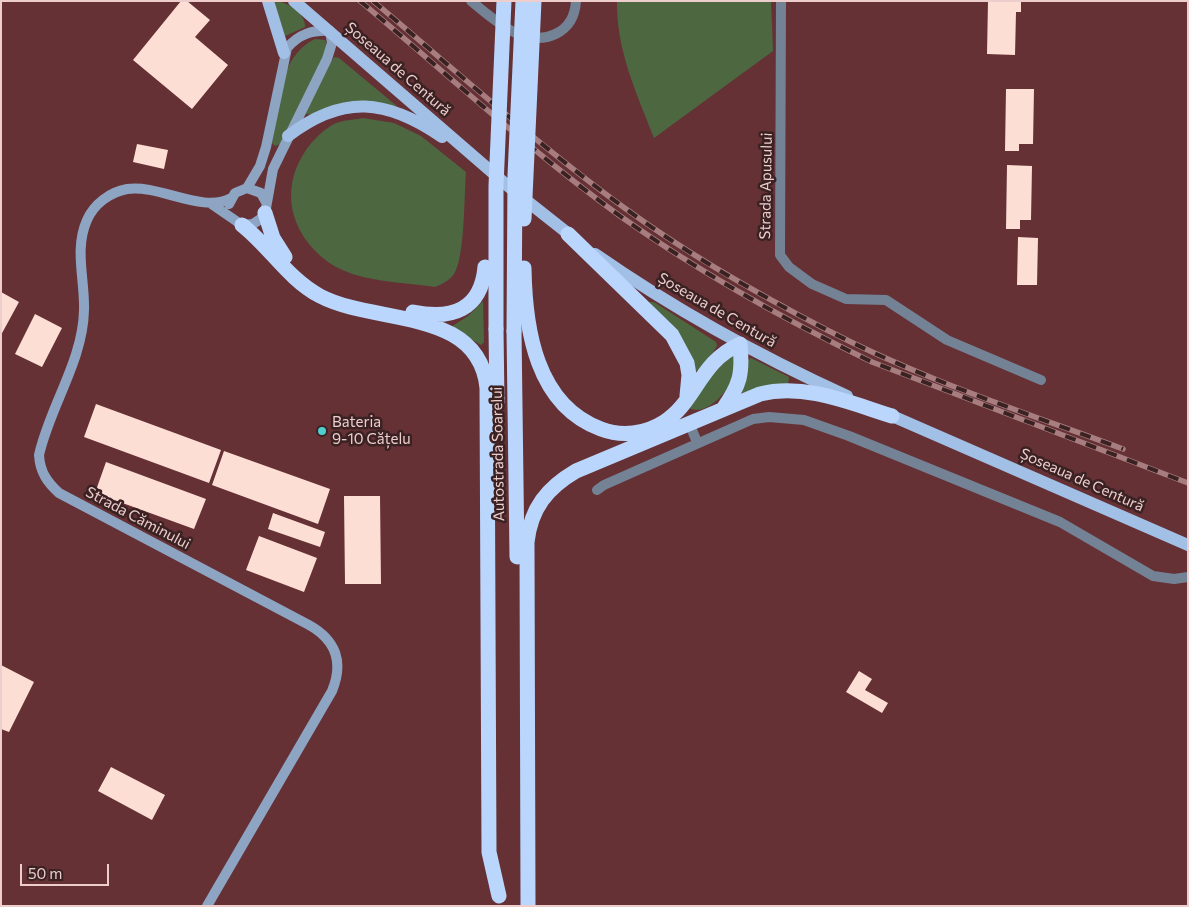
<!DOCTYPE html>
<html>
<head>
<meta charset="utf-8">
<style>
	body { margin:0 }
	#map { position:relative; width:1189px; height:907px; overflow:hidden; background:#653135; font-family:Commissioner,sans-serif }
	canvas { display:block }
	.frame { position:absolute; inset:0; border:2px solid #eecdcd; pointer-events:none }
	.scale { position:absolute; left:20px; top:864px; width:89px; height:22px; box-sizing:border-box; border:2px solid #eecdcd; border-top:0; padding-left:6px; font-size:15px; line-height:18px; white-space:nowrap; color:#eecdcd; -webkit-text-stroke:4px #3a2223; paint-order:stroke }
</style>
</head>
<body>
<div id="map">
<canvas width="1189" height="907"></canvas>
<div class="frame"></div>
<div class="scale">50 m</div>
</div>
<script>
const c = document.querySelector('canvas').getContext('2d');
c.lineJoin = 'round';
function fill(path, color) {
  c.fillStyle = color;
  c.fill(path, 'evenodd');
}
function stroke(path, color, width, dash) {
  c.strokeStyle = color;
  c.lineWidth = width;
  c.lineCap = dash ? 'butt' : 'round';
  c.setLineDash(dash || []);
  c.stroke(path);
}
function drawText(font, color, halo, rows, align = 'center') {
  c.font = font + ' Commissioner,sans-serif';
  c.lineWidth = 5;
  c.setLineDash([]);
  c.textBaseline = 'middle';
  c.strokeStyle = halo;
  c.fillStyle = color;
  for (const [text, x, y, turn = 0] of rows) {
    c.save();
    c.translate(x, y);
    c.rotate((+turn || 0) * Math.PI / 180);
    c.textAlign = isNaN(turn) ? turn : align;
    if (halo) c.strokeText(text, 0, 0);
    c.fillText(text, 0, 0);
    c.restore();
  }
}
const green = new Path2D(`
	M274,1C286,1 306,13 305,27L285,36Z
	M617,1H771L773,51L654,138C637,94 616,50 617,1Z
	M315,39L325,40L328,47L280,144L275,146L272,143C279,108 278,56 315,39Z
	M334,57L339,58L398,107C363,103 344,98 312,115L306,114V109Z
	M363,118L394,123L421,136L466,172C464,195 465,257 454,274C449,281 442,284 435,287C402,282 356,282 328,262C290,234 279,189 306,150C312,141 324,129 334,124C342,120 354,120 363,118Z
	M483,301L484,342L481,345L451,327L468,316Z
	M650,302H654L716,342L717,346L701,370L695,371L649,304Z
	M732,355L737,361C735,368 734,377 730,384C723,396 705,416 689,408L692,396Z
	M751,358L789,377L788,384L743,393L739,389L747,361Z`);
const building = new Path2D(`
	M181,1H187L210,20L195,37L228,65L192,109L133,60Z
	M988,1H1021V12H1016L1015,55L987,54Z
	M1006,89H1034L1033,144H1019V151H1005Z
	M137,144L168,150L164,169L133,162Z
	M1007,165L1032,166L1031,220H1020V229H1006Z
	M1018,237L1038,238L1037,285H1017Z
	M1,292L19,302L1,335Z
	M35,314L62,328L42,367L15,354Z
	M96,404L221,450L209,483L84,437Z
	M224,451L330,489L318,524L212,485Z
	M106,462L206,499L194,529L95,493Z
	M344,496H380L381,584H345Z
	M273,513L325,532L320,547L268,529Z
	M259,536L317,558L304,592L246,570Z
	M1,665L34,682L9,732L1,729Z
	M859,671L872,679L865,690L888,703L882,713L846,692Z
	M111,767L165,795L152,820L98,791Z`);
const street = new Path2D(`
	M471,1C485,12 500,26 516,33C544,45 574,34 576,1
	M781,1L780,255L789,267L812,284L846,299L886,300L947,340L1041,380
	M689,423L697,442
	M597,490L604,485L753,419L769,417L804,420L849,436L1060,522L1153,576L1174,579L1188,577`);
const secondary = new Path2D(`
	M210,203L242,225L253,224L262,218L266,208L273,169L327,59L332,43L330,31C312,30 299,34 287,48L266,147L260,166L247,188
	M229,204L235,193L247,188L261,193L266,202
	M207,906L332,691C344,662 336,640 309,625L59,493C47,482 40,472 39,455C50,406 83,361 84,310C85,280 74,249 87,220C94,204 110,192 127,189C159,184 203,214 231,198`);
const primary = new Path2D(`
	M268,1L284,53
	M294,1L508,186L575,239
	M288,136C343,94 387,99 442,137
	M595,254C674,309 759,356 847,396
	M883,412L1188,545`);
const highway = new Path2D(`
	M265,213L273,238L285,257
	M242,225C270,247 288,279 320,296C375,325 479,307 487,388L489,852L499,896
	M568,234L672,335L687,363L689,375L687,396
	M524,268C525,329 536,405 601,429C622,437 645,434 664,422C696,402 699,362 740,344C743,374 740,385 723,409
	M413,312C452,320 481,310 485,267
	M496,329L497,402
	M514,331L517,557
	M528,906L527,542C531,508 547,488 576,471L760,394C805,383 850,403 892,416`);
const rail = new Path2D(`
	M360,1C446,73 529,150 620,216C699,272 785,320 872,362L1188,483
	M373,1C456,71 538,145 626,209C689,255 758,294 827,330C921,379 1024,412 1123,449`);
const highwayBridge = new Path2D(`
	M524,219L534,1
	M496,329V186L504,1
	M514,331L515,175L523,1`);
const markers = [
	[322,431,5,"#52cdce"]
];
const streetNames = [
	["Șoseaua de Centură",398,69,41],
	["Strada Apusului",766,186,-89],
	["Șoseaua de Centură",717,310,30],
	["Autostrada Soarelui",498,454,-91],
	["Șoseaua de Centură",1082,480,24],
	["Strada Căminului",138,518,28]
];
const poiNames = [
	["Bateria",332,422],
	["9-10 Cățelu",332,439]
];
fill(green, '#4d6841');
fill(building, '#fdded5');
stroke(street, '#748295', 10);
stroke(secondary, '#8ea4c3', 10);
stroke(primary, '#a2bfe6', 12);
stroke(highway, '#bbd6fc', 15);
stroke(rail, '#a87d7f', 5.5);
stroke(rail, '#3a2223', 4, [11]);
stroke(highwayBridge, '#bbd6fc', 15);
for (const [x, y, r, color] of markers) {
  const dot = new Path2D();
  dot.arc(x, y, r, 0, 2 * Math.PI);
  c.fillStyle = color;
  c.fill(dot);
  stroke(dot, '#3a2223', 2);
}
drawText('15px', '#eecdcd', '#3a2223', streetNames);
drawText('15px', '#eecdcd', '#3a2223', poiNames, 'left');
</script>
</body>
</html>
